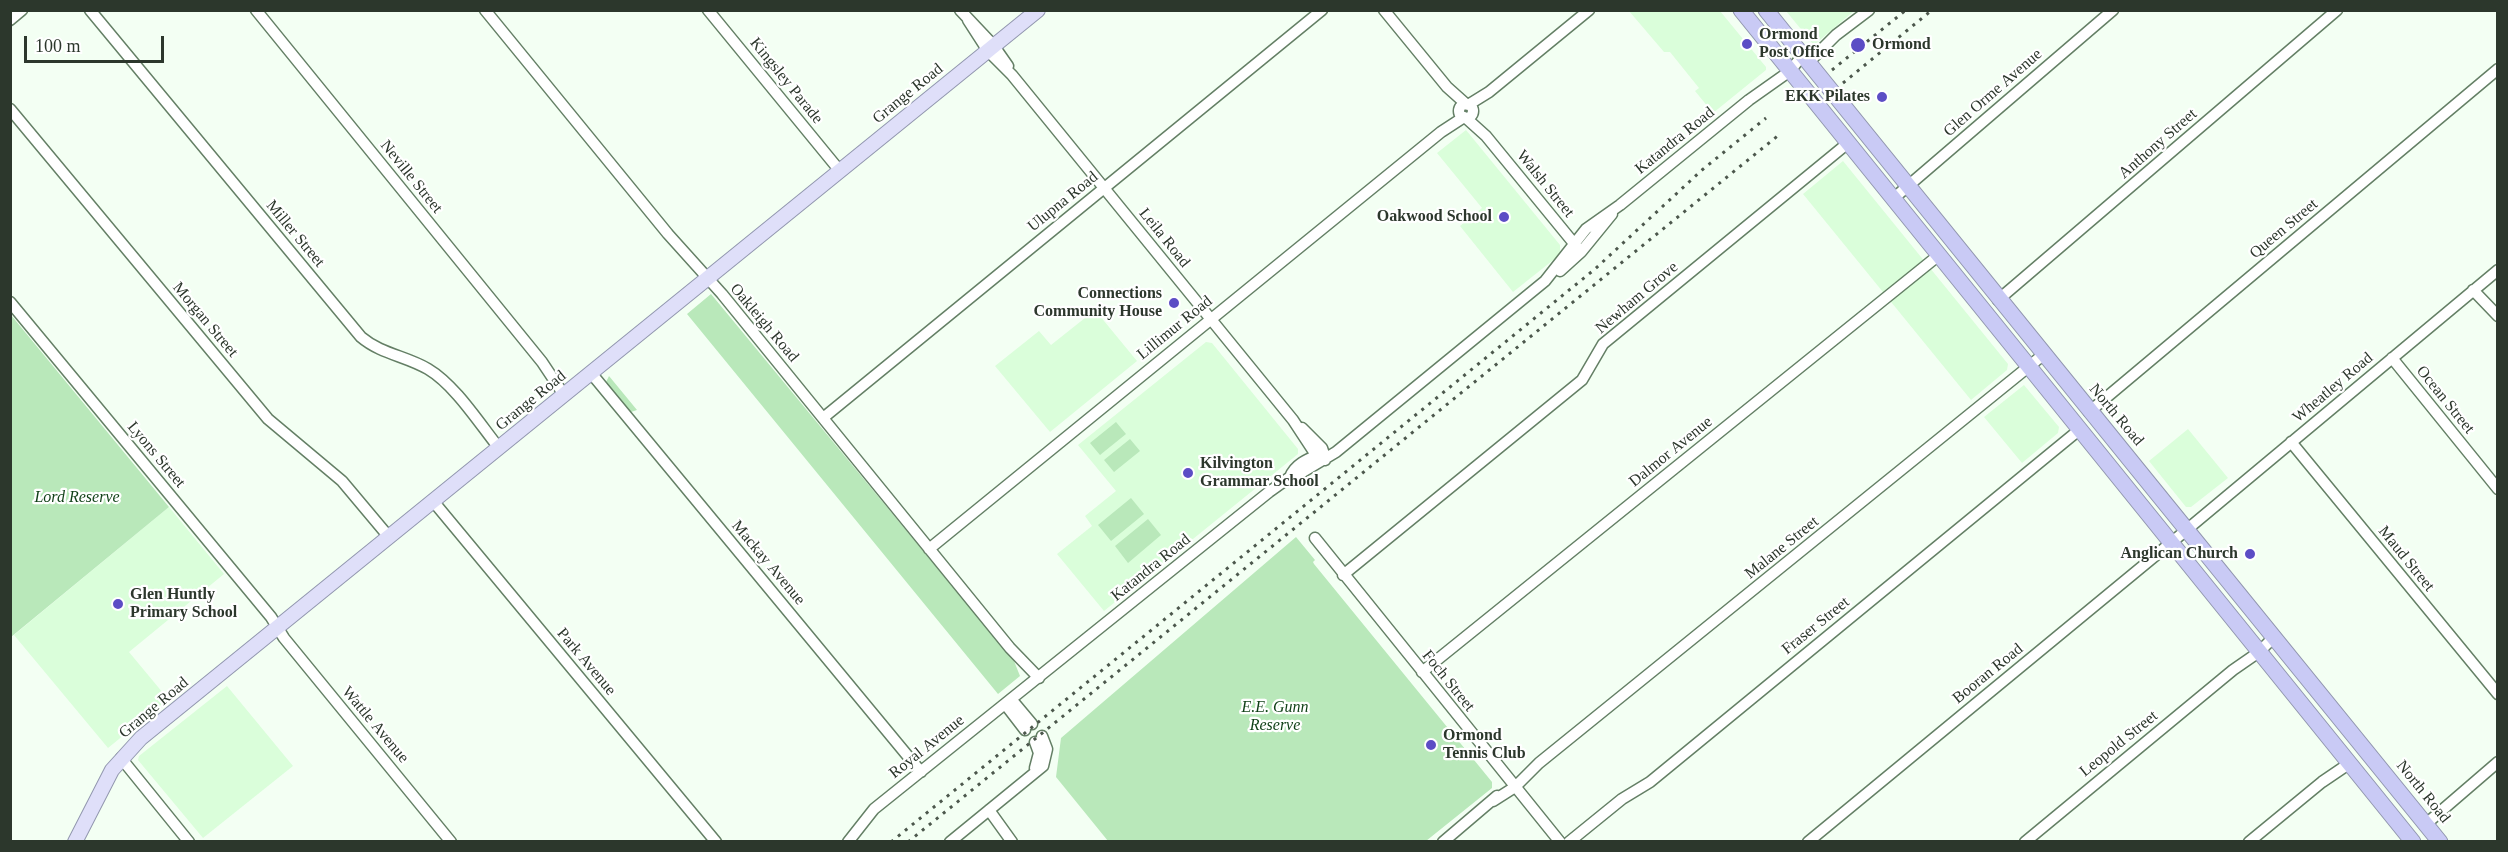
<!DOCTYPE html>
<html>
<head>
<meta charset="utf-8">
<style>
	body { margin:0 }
	#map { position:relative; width:2508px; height:852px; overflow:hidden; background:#f3fff3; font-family:Georgia,serif }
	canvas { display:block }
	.frame { position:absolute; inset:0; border:12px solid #2c372c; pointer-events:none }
	.scale { position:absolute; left:24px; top:36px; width:140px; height:27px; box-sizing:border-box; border:3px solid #2c372c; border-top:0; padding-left:8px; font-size:18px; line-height:21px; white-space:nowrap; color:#2c372c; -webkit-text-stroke:4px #fff; paint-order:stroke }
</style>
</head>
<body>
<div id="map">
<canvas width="2508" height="852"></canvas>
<div class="frame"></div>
<div class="scale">100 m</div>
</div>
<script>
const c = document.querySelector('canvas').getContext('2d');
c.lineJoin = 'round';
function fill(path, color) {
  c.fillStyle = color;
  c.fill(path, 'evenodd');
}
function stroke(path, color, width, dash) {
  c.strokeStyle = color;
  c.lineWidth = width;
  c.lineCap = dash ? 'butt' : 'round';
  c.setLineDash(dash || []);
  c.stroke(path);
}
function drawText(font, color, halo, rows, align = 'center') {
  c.font = font + ' Georgia,serif';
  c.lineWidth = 4.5;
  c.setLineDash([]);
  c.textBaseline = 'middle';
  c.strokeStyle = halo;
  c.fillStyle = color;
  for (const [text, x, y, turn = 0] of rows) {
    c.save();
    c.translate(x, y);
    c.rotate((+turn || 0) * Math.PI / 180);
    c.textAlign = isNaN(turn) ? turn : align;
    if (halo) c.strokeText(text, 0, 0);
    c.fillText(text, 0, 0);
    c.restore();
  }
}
const built = new Path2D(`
	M1629,11H1720L1766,67V70L1713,113L1695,91L1699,88L1670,52H1664Z
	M1786,11H1854L1814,45Z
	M1466,130L1560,245V252L1557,257L1513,292L1460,226L1482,208L1437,153Z
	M1843,161L2008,364L2007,370L1971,400L1803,194Z
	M1095,310L1137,361L1050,432L995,366L1039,331L1051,345Z
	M1206,342L1212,343L1298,449V454L1104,611L1057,554L1092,526L1085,516L1116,491L1078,445Z
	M2024,385L2059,427L2058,433L2022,463L1984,417Z
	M2188,429L2228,478L2191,507H2186L2149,461Z
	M169,507L224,574L129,652L168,699L108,748L14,635Z
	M227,686L293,766L203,838L138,760L139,756Z`);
const green = new Path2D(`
	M711,294L1014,661L1020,676L998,694L687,314Z
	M11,315L169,507L11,637Z
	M609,376L637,410L631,412L606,382Z
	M1116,422L1126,434L1100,455L1090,443Z
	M1130,439L1140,451L1114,472L1104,460Z
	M1131,498L1144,514L1111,541L1098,525Z
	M1148,519L1161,535L1128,563L1115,546Z
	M1296,537L1315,560L1313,562L1314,564L1492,782V788L1426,841H1108L1056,777L1061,738Z`);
const minor = new Path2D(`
	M90,10L361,337C381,354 406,356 428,369C455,385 479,423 499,448
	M256,10L542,362L564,395
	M485,10L668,234L722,294L1010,648L1039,678
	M708,10L840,171
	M960,10L994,46L1008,66
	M1384,10L1447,87L1466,104
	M10,20L22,10
	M968,20L988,51L1012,75L1293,420L1316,455L1325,460
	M1808,63L1836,35L1869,10
	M1459 111a7 7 0 1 1 14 0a7 7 0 1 1-14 0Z
	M1468,105L1489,92L1589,10
	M10,109L268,419L342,481L389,537
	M1466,118L1486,136L1581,252
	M1894,198L2113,10
	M1560,271L1581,252L1612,214
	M2473,290L2498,316
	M1998,300L2337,10
	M10,302L271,617L284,638L451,842
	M2392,358L2498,489
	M591,373L921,772
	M2089,412L2498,69
	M823,418L1322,10
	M1302,428L1322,448L1325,457
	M2291,442L2498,694
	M1290,477C1295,464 1308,459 1320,454
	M433,501L716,842
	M1315,538L1560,842
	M929,549L1441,132L1464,117
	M1343,575L1582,380L1603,344L1848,143
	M1422,672L1939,255
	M1011,699L1032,724
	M1005,704L1025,730
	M1035,742L1039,753L1035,768
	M121,758L189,842
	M1493,801L1515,787L1539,763L2043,355
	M989,810L1012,842
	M2426,824L2498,762
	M848,842L874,809L1269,492L1290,477L1296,476L1336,452L1545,281L1586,229L1620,205L1749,100L1790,71L1802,56
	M950,842L1043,766L1047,749L1042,736
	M1443,842L1497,796
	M1569,842L1622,799L1650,782L2079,430
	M1808,842L2178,537L2498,270
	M2025,842L2233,670L2259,652L2275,636
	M2249,842L2322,782L2350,763`);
const major = new Path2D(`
	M75,842L112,770L141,738L1038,10`);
const highway = new Path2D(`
	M1741,10L2413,842
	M1766,10C1989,289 2216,564 2440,842`);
const rail = new Path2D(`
	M1832,70L1906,10
	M1843,83L1932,10
	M891,842L1595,269L1702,170L1766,118
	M908,842L1780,134`);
const markers = [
	[1747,44,6,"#5c4dc5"],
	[1858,45,8,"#5c4dc5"],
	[1882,97,6,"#5c4dc5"],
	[1504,217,6,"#5c4dc5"],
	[1174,303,6,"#5c4dc5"],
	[1188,473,6,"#5c4dc5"],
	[2250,554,6,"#5c4dc5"],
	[118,604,6,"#5c4dc5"],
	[1431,745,6,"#5c4dc5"]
];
const poiNames = [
	["Ormond",1759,35],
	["Post Office",1759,53],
	["Ormond",1872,45],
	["EKK Pilates",1870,97,"right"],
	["Oakwood School",1492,217,"right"],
	["Connections",1162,294,"right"],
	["Community House",1162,312,"right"],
	["Kilvington",1200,464],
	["Grammar School",1200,482],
	["Anglican Church",2238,554,"right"],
	["Glen Huntly",130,595],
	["Primary School",130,613],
	["Ormond",1443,736],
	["Tennis Club",1443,754]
];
const streetNames = [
	["Kingsley Parade",786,81,51],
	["Glen Orme Avenue",1993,93,-41],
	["Grange Road",908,94,-39],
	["Katandra Road",1675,141,-39],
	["Anthony Street",2158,144,-41],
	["Neville Street",411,177,51],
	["Walsh Street",1545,184,51],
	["Ulupna Road",1063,202,-39],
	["Queen Street",2284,229,-40],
	["Miller Street",295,234,50],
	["Leila Road",1164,238,51],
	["Newham Grove",1637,298,-40],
	["Morgan Street",205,320,50],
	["Oakleigh Road",764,323,50],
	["Lillimur Road",1175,328,-39],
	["Wheatley Road",2333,388,-40],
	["Ocean Street",2445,400,51],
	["Grange Road",531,401,-39],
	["North Road",2116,415,50],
	["Dalmor Avenue",1671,452,-39],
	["Lyons Street",156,455,50],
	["Malane Street",1782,548,-39],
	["Maud Street",2406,559,51],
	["Mackay Avenue",768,563,50],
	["Katandra Road",1151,568,-39],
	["Fraser Street",1816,626,-39],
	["Park Avenue",586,662,50],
	["Booran Road",1988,674,-39],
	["Foch Street",1448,681,51],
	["Grange Road",154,708,-40],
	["Wattle Avenue",375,725,50],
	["Leopold Street",2119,744,-39],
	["Royal Avenue",927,747,-39],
	["North Road",2423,792,51]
];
const parkNames = [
	["Lord Reserve",77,498],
	["E.E. Gunn",1275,708],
	["Reserve",1275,726]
];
fill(built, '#dafeda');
fill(green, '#b9e8ba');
stroke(minor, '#647f65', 13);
stroke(major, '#9297af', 16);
stroke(highway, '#9297af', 17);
stroke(minor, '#fff', 10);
stroke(major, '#dfdff9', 14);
stroke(highway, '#c9caf5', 15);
stroke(rail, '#4c574c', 3, [3, 6]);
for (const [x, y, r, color] of markers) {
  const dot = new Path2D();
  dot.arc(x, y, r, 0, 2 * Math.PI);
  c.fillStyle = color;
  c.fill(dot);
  stroke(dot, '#fff', 2);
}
drawText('bold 16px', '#2c372c', '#fff', poiNames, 'left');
drawText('16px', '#2c372c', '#fff', streetNames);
drawText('italic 16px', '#0e3f15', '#fff', parkNames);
</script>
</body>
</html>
